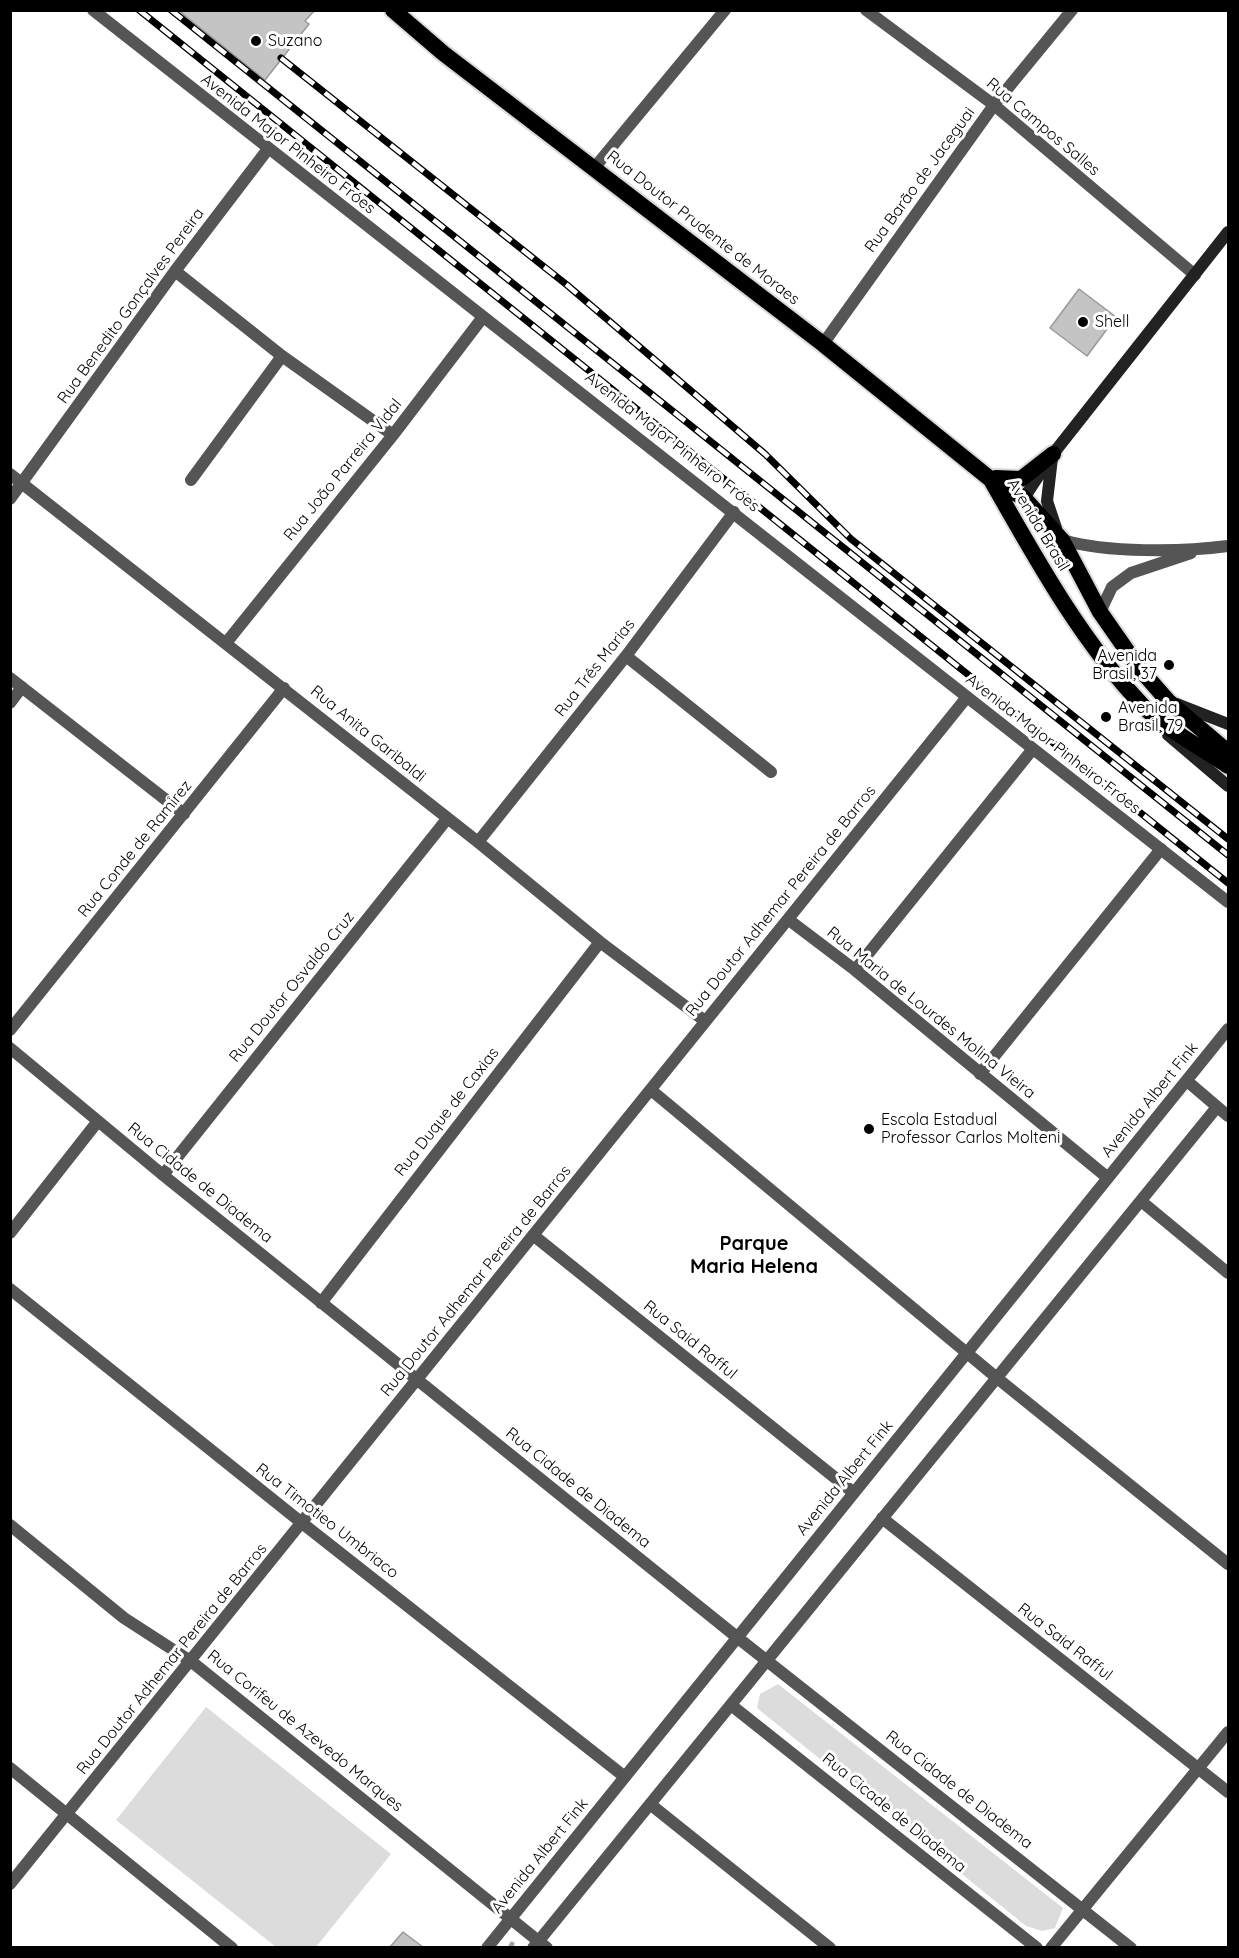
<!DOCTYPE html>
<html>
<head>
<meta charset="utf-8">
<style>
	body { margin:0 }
	#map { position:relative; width:1239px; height:1958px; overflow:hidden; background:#fff; font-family:Quicksand,sans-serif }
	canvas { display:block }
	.frame { position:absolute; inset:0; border:12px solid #000; pointer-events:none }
</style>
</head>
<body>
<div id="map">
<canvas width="1239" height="1958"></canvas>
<div class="frame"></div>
</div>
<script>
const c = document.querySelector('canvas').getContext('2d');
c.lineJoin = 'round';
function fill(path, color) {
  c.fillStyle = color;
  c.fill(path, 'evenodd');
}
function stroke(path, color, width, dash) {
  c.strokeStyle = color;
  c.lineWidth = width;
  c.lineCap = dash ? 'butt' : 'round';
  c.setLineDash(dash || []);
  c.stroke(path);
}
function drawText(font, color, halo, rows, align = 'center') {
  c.font = font + ' Quicksand,sans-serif';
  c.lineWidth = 6;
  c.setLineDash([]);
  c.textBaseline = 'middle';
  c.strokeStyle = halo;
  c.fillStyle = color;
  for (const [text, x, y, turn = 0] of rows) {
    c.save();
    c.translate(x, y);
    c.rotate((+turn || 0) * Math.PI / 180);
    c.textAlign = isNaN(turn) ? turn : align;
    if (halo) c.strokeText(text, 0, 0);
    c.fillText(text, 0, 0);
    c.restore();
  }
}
const green = new Path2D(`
	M778,1684L1063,1908L1055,1928L1042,1931L1026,1926L757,1708L760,1694Z
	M206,1707L391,1854L316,1947H276L116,1820Z`);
const stream = new Path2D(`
	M510,1948L512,1944`);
const building = new Path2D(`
	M178,10H315L305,21L309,24L265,80Z
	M1079,289L1116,317L1087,356L1050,328Z
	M403,1932L423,1947H390Z`);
const minor = new Path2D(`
	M866,10L994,105L1195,275
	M595,167L725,10
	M175,271L282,356L393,435
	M823,344L994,105L1072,10
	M10,474L478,842L600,942L705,1021
	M191,480L282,356
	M10,499L175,271L268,149
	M1062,540C1108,553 1181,552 1228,546
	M1100,612L1112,587L1131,573L1191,553
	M226,643L393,435L483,317
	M626,656L771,772
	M10,678L184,814
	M10,703L22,687
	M478,842L626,656L734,512
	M789,920L855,970L1108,1178
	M855,970L1032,750
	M10,1030L284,688
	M10,1048L163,1175L738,1638L1131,1948
	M980,1074L1161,849
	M1187,1081L1228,1116
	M651,1090L997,1378L1228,1564
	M163,1175L447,819
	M1141,1201L1228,1273
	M10,1233L98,1121
	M533,1235L854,1493
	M10,1289L302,1523L625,1777
	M321,1303L600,942
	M882,1518L1228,1792
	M10,1525L124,1618L192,1662L547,1948
	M731,1705L1037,1948
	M10,1768L232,1948
	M650,1804L830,1948
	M10,1884L967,697
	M487,1948L1228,1029
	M533,1948L1217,1107
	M1051,1948L1228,1732`);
const tertiary = new Path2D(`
	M93,10L1228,902`);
const secondary = new Path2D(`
	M1052,458L1047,501L1056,528
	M1024,498L1053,454L1228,232
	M1177,704L1228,724
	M1168,735L1228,786`);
const trunk = new Path2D(`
	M393,10L443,53L823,344L989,478L1024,498L1062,540L1100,612L1139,668L1168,701L1228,752
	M990,478C1035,557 1080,640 1143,706C1163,727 1203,749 1228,766
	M996,478L1021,479L1053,454`);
const rail = new Path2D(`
	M139,10L1228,883
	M171,10L1228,855
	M281,58L567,285L765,454L851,539L1228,839`);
const markers = [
	[256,41,6,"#000"],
	[1083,322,6,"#000"],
	[1169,665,6,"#000"],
	[1106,717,6,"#000"],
	[869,1129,6,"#000"]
];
const poiNames = [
	["Suzano",268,41],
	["Shell",1095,322],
	["Avenida",1157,656,"right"],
	["Brasil, 37",1157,674,"right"],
	["Avenida",1118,708],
	["Brasil, 79",1118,726],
	["Escola Estadual",881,1120],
	["Professor Carlos Molteni",881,1138]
];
const streetNames = [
	["Rua Campos Salles",1043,127,40],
	["Avenida Major Pinheiro Fróes",288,144,38],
	["Rua Barão de Jaceguai",920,180,-54],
	["Rua Doutor Prudente de Moraes",703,228,38],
	["Rua Benedito Gonçalves Pereira",131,306,-54],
	["Avenida Major Pinheiro Fróes",672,442,38],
	["Rua João Parreira Vidal",343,470,-51],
	["Avenida Brasil",1038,525,59],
	["Rua Três Marias",595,668,-52],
	["Rua Anita Garibaldi",368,734,39],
	["Avenida Major Pinheiro Fróes",1053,744,38],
	["Rua Conde de Ramirez",135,849,-51],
	["Rua Doutor Adhemar Pereira de Barros",781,901,-51],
	["Rua Doutor Osvaldo Cruz",292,987,-51],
	["Rua Maria de Lourdes Molina Vieira",931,1013,39],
	["Avenida Albert Fink",1150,1100,-51],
	["Rua Duque de Caxias",447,1112,-52],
	["Rua Cidade de Diadema",200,1183,39],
	["Rua Doutor Adhemar Pereira de Barros",476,1281,-51],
	["Rua Said Rafful",690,1340,39],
	["Avenida Albert Fink",845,1478,-51],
	["Rua Cidade de Diadema",578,1488,39],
	["Rua Timotieo Umbriaco",327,1521,38],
	["Rua Said Rafful",1065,1642,38],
	["Rua Doutor Adhemar Pereira de Barros",172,1659,-51],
	["Rua Corifeu de Azevedo Marques",305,1731,39],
	["Rua Cidade de Diadema",959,1790,38],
	["Rua Cicade de Diadema",894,1813,39],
	["Avenida Albert Fink",540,1856,-51]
];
const quarterNames = [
	["Parque",754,1244],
	["Maria Helena",754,1267]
];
fill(green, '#dcdcdc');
stroke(stream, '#a3a3a3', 5);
fill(building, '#c4c4c4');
stroke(building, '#999', 1.5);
stroke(trunk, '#dbdbdb', 20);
stroke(minor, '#555', 12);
stroke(tertiary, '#555', 12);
stroke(secondary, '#222', 12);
stroke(trunk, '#000', 16);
stroke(rail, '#000', 7);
stroke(rail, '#fff', 4.5, [14]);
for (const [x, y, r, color] of markers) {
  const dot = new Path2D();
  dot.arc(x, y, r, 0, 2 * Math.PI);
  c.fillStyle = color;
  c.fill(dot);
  stroke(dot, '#fff', 2);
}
drawText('16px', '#000', '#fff', poiNames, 'left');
drawText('16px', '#000', '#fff', streetNames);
drawText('bold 20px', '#000', '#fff', quarterNames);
</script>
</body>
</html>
